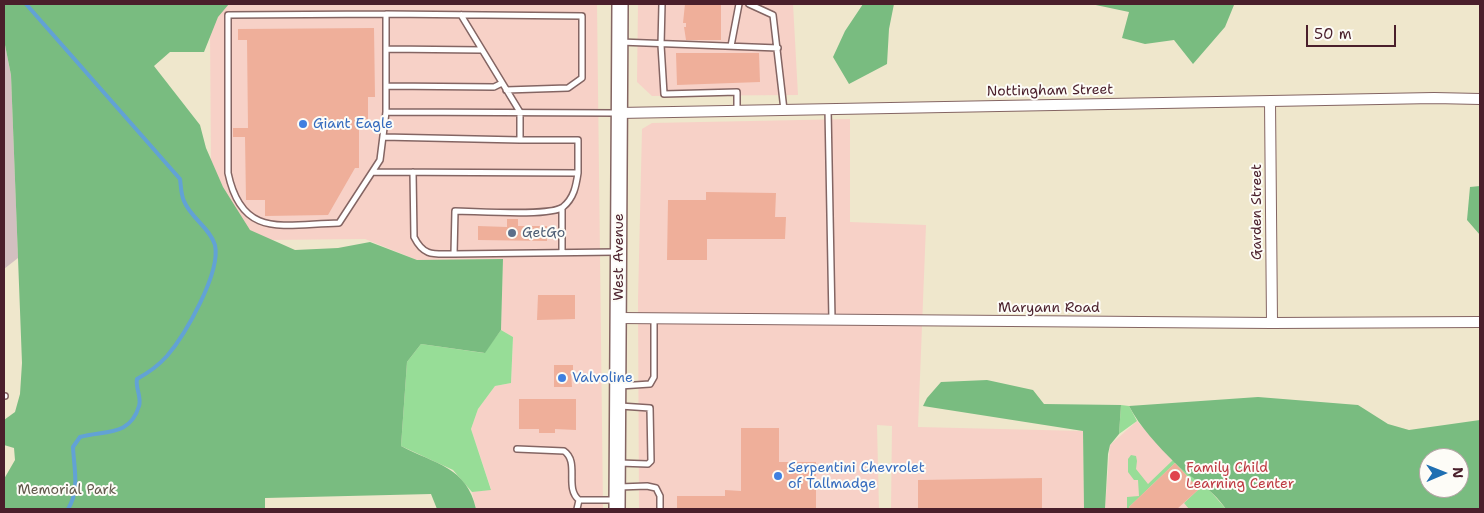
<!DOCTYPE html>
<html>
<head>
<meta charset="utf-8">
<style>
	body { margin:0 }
	#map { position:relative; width:1484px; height:513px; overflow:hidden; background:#efe7cc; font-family:"Shantell Sans",sans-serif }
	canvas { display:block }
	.frame { position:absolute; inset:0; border:5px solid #4a1f2b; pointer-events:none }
	.north { position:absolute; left:1419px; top:448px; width:50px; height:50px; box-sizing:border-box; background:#fdfcf7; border:1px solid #b5a4a5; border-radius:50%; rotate:89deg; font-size:14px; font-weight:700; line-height:20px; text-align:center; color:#4a1f2b }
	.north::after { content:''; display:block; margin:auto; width:18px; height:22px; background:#1f6fb2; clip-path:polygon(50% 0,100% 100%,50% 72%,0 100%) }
	.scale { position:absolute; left:1306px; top:25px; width:90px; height:22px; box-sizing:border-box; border:2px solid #4a1f2b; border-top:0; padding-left:6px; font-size:15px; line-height:18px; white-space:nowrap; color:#4a1f2b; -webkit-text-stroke:4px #fdfcf7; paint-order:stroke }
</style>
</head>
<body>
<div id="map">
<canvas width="1484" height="513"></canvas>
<div class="frame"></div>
<div class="north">N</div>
<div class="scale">50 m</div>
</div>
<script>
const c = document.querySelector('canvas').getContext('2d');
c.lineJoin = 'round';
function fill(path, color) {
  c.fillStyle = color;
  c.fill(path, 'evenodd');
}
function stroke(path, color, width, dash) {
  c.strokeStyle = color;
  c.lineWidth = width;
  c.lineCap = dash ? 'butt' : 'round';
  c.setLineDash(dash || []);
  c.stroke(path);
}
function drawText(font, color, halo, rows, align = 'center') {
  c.font = font + ' "Shantell Sans",sans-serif';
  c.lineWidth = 4;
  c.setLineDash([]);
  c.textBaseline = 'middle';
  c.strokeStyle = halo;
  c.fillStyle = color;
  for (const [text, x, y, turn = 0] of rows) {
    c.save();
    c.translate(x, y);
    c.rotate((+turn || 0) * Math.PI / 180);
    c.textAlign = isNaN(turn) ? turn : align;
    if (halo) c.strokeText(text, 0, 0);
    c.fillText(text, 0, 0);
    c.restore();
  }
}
const built = new Path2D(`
	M219,4H597L603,509H476L472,492L491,489L471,429L478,409L495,386L511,383L513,337L501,330L503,259L417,260L365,239L267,240L240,230L211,169L210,29Z
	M638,4H793L798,95L652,96L637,82Z
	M850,119V222L926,225L918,427L1083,431L1084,509H891L892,426L877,425L879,509H639L638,300L642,129L652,123Z
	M1137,421L1175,463L1204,484L1226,509H1105L1110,445Z`);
const industrial = new Path2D(`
	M4,40L11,75L18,258L4,269Z`);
const green = new Path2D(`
	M501,330L513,337L511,383L495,386L478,409L471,429L491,490L472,492L453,470L401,446L407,362L421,344L484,353Z
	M1121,405L1129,406L1137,421L1119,434Z
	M1131,455L1136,456L1137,461L1136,469L1148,484L1173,460L1204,484L1226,509H1189L1184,503L1199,489L1175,463L1129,507L1131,509H1127V497L1139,496L1138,480H1134L1128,472V459Z`);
const forest = new Path2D(`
	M4,4H229L218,17L204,52H170L154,66L200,125L206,148L223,187L250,230L295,250L338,248L370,242L417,260L503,259L501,330L485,353L421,344L407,362L401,446C435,464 467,467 476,509H437L431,494L265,498V509H4V479L15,460L14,448L4,445V420L15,412L20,394L22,363L11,75L4,40Z
	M863,4H894L889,29L887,64L849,84L833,57L845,31Z
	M1091,4H1272L1234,5L1225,27L1193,64L1174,40L1145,44L1122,38L1129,12Z
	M1480,186V235L1467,220L1470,187Z
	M987,380L1033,390L1044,404L1121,405L1119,434L1110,445L1108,454L1105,509H1084L1083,431L923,406L927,398L941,382Z
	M1258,397L1358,405L1388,424L1409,430L1480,420V509H1226C1210,486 1194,481 1175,463C1158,446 1140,427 1129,406ZM1429,458H1459V488H1429Z`);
const stream = new Path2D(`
	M26,4L180,179C181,186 181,195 184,201C190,217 210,228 215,245C221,273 185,335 167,356C158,366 148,373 137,379C135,388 142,397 139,406C130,437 104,430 80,437L73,447C74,469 80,490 68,509`);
const building = new Path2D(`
	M685,4H721V40H686L684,27H686V23H683Z
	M374,28L375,97H368V120H359V168H355L328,215L265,216V200H246L245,137H233V128H248L247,40H238V29Z
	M676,53H759L760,82L677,85Z
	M706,192L776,193L775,217H786L785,239H707V260H667L668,200H706Z
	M507,219H518V226H547V241L478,240V226L507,227Z
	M538,295H575V319L537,320Z
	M554,365H573V372H571L572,387H554Z
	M519,399H576V430L555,429V433H539V429H519Z
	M741,428H779V462H816V509H677V496H725V490L741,491Z
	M1175,463L1199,489L1177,509H1131L1129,507Z
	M1042,478V509H918V480Z`);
const service = new Path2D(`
	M662,4L661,45L664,94L737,92V111
	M749,4L773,15L784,110
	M386,14V112L380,160L339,223C284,224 242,240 228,173V15Z
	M386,14L582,16V78L568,88L506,90
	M620,42L778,48
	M731,46L739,4
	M386,49L482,50
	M386,86L494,87L502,83
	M828,109L832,320
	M386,112L616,113
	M383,137L520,140
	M373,172L578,173V140H520V112L461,15
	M413,172L414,237C424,257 434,254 454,254
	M578,173C576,186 574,198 563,207C550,217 475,211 455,211L454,254L616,252
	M562,252V208
	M620,386L650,384L654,377V318
	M4,396H5
	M517,449L564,451C580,462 564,488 579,500H615
	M619,463L648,464L651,461L650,408L620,406
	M619,487L647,486L656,488L660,496V509
	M577,509L579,500`);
const minor = new Path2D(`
	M1270,101L1272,323
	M619,113L1434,98L1480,99
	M618,318L1272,323L1480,322`);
const primary = new Path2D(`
	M617,509L620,4`);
const markers = [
	[303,124,5,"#3f7fe0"],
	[512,233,5,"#5c6f8a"],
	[562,378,5,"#3f7fe0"],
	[778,476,5,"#3f7fe0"],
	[1175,476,6,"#e0444e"]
];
const streetNames = [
	["Nottingham Street",1050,91,-1],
	["Garden Street",1257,212,-90],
	["West Avenue",619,257,-90],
	["Maryann Road",1049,308]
];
const shopNames = [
	["Giant Eagle",313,124],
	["Valvoline",572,378],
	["Serpentini Chevrolet",788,468],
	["of Tallmadge",788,484]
];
const serviceNames = [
	["GetGo",522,233]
];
const healthNames = [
	["Family Child",1186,468],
	["Learning Center",1186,484]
];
const parkNames = [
	["Memorial Park",67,490]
];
fill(built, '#f7d1c7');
fill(industrial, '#d2bfc0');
fill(green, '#97dd97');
fill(forest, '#79bc80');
stroke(stream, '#62a2d5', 4);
fill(building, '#efaf9a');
stroke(service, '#846563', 8);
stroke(minor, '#846563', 12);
stroke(primary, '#846563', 18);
stroke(service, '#fff', 5);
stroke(minor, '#fff', 10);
stroke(primary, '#fff', 15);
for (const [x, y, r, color] of markers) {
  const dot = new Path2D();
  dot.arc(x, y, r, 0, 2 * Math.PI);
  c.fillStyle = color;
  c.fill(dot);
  stroke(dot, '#fdfcf7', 2);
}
drawText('14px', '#4a1f2b', '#fdfcf7', streetNames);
drawText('14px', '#366cbe', '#fdfcf7', shopNames, 'left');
drawText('14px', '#4e5e75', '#fdfcf7', serviceNames, 'left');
drawText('14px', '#be3a42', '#fdfcf7', healthNames, 'left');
drawText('14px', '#61584b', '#fdfcf7', parkNames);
</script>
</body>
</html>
